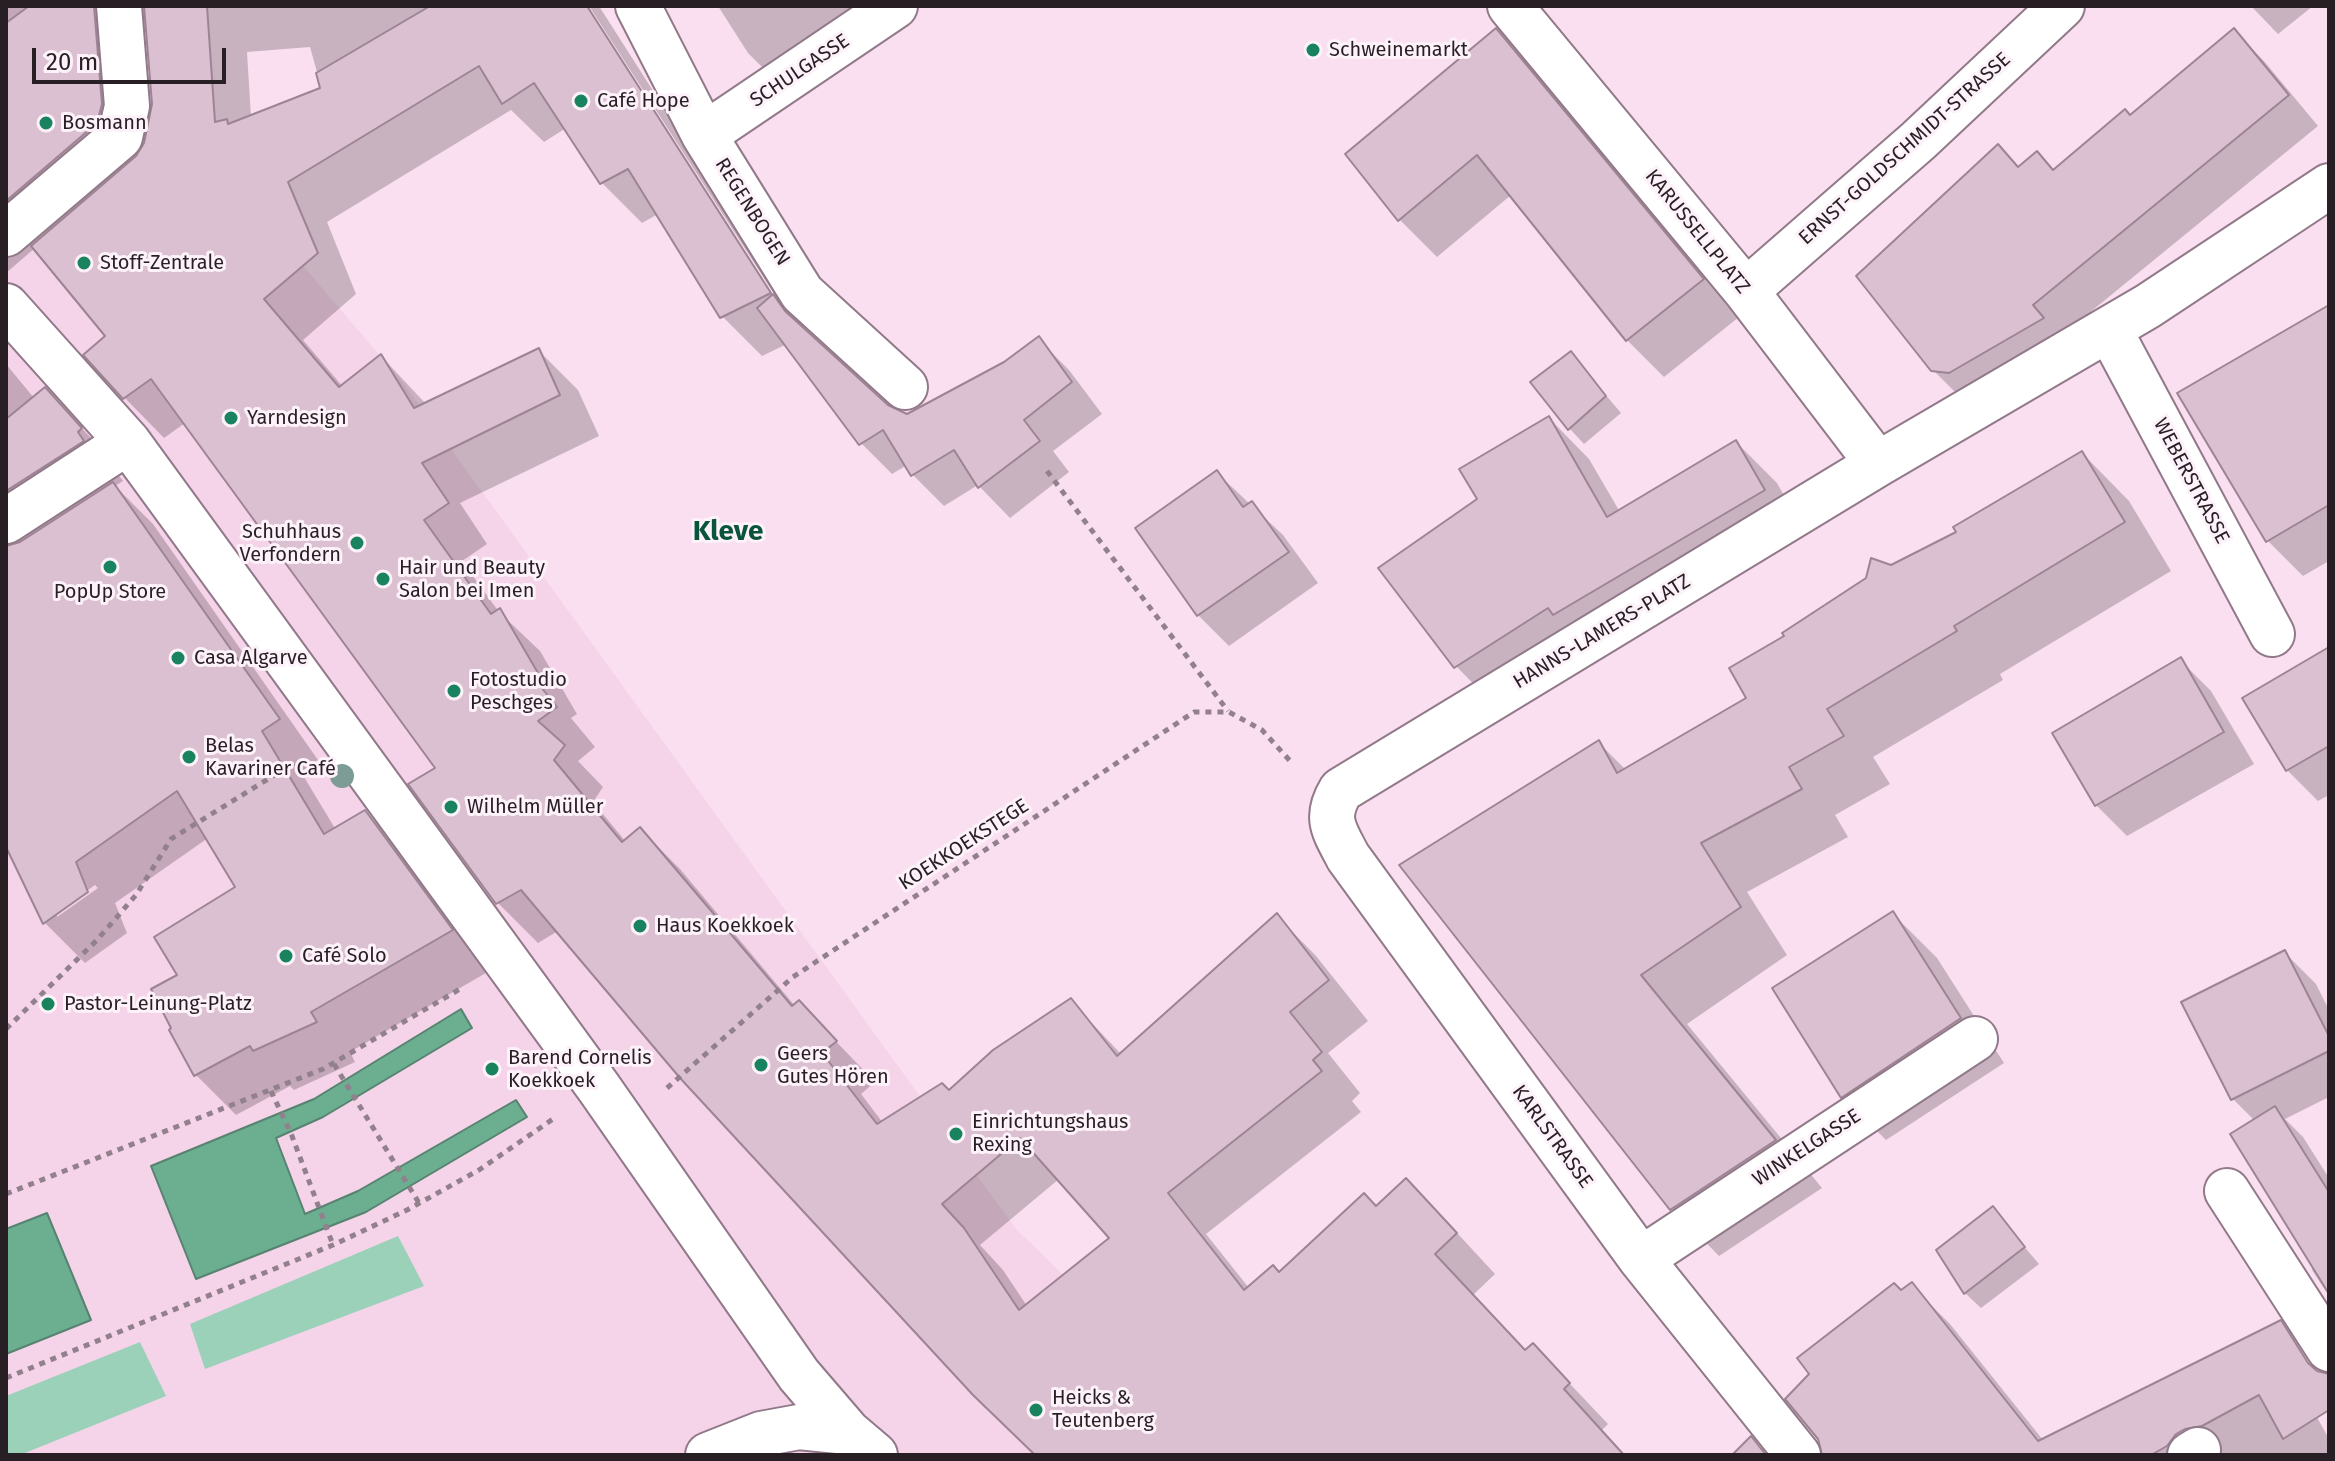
<!DOCTYPE html>
<html>
<head>
<meta charset="utf-8">
<style>
	body { margin:0 }
	#map { position:relative; width:2335px; height:1461px; overflow:hidden; background:#fadff0; font-family:"Fira Sans",sans-serif }
	canvas { display:block }
	.frame { position:absolute; inset:0; border:8px solid #281f25; pointer-events:none }
	.scale { position:absolute; left:32px; top:48px; width:194px; height:36px; box-sizing:border-box; border:4px solid #281f25; border-top:0; padding-left:10px; font-size:24px; line-height:28px; white-space:nowrap; color:#281f25; -webkit-text-stroke:6px #fdf2f9; paint-order:stroke }
</style>
</head>
<body>
<div id="map">
<canvas width="2335" height="1461"></canvas>
<div class="frame"></div>
<div class="scale">20 m</div>
</div>
<script>
const c = document.querySelector('canvas').getContext('2d');
c.lineJoin = 'round';
function fill(path, color) {
  c.fillStyle = color;
  c.fill(path, 'evenodd');
}
function stroke(path, color, width, dash) {
  c.strokeStyle = color;
  c.lineWidth = width;
  c.lineCap = dash ? 'butt' : 'round';
  c.setLineDash(dash || []);
  c.stroke(path);
}
function drawText(font, color, halo, rows, align = 'center') {
  c.font = font + ' "Fira Sans",sans-serif';
  c.lineWidth = 6;
  c.setLineDash([]);
  c.textBaseline = 'middle';
  c.strokeStyle = halo;
  c.fillStyle = color;
  for (const [text, x, y, turn = 0] of rows) {
    c.save();
    c.translate(x, y);
    c.rotate((+turn || 0) * Math.PI / 180);
    c.textAlign = isNaN(turn) ? turn : align;
    if (halo) c.strokeText(text, 0, 0);
    c.fillText(text, 0, 0);
    c.restore();
  }
}
const built = new Path2D(`
	M6,6H82L404,384L1016,1229L1249,1455H6Z`);
const green = new Path2D(`
	M398,1236L424,1286L205,1369L190,1324Z
	M140,1342L166,1396L20,1455H6V1396Z`);
const water = new Path2D(`
	M461,1009L472,1028L323,1117L276,1138L305,1214L358,1191L516,1100L527,1117L366,1212L196,1279L151,1166L314,1099Z
	M47,1213L91,1320L6,1354V1229Z`);
const shadow = new Path2D(`
	M6,6H584L775,302L778,300L589,6H599L808,334L887,407L907,416L1005,364L1038,339L1069,370L1102,414L1053,451L1069,472L1010,518L978,485L944,506L913,475L907,465L892,474L861,443L787,344L762,356L722,316L658,214L642,223L602,183L566,128L544,142L511,110L327,222L356,294L303,340L343,387L381,356L426,404L538,350L578,390L599,436L460,503L487,544L462,561L499,612L540,651L577,714L571,718L595,747L578,761L603,787L593,802L626,842L640,829L680,869L795,1006L799,1003L875,1082L861,1094L883,1123L949,1092L1071,1001L1121,1054L1277,916L1316,956L1368,1021L1328,1053L1360,1093L1352,1101L1361,1112L1206,1234L1249,1288L1279,1274L1377,1209L1446,1221L1495,1274L1473,1295L1526,1352L1532,1346L1572,1386L1608,1424L1602,1430L1625,1455H1036L558,931L538,943L498,903L438,768L185,423L164,438L125,398L108,337L35,248L6,273ZM148,24L154,104L146,143L141,151L133,48L136,35ZM310,47L322,90L251,117L247,52ZM1059,1179L1112,1238L1027,1306L1003,1270L980,1245Z
	M718,6H890L779,84L748,53Z
	M2251,6H2313L2278,34Z
	M1496,31L1533,68L1739,317L1664,377L1627,340L1511,195L1437,257L1400,220L1347,154Z
	M2234,31L2264,61L2318,126L2061,336L1963,400L1932,369L1998,147L2020,168L2054,171L2130,117Z
	M2329,308V561L2303,576L2268,541L2180,394Z
	M1571,354L1621,413L1584,444L1569,428Z
	M6,364L34,398L45,389L120,469L116,472L123,481L115,486L153,524L318,760L301,772L336,830L365,812L405,852L491,970L350,1052L355,1062L294,1090L290,1086L236,1115L196,1075L171,1030L180,976L238,888L208,838L115,903L127,933L85,963L45,923L6,841ZM95,885L98,888L57,917V912Z
	M1549,418L1589,459L1620,512L1736,442L1777,483L1804,531L1496,707L1456,666L1479,499Z
	M2082,453L2129,501L2171,571L2000,674L2003,680L1873,757L1890,784L1835,815L1848,837L1747,892L1787,955L1687,1024L1822,1188L1719,1256L1672,1208L1599,743L1626,770L1749,699L1787,636L1891,567L1959,533Z
	M1217,473L1283,535L1318,583L1229,646L1198,615Z
	M2329,649V795L2318,801L2287,770Z
	M2180,660L2211,691L2254,764L2127,836L2096,805Z
	M1893,914L1937,958L2004,1063L1886,1140L1842,1096Z
	M2285,953L2316,984L2329,1010V1097L2285,1119L2303,1137L2329,1178V1296L2312,1270L2314,1268L2255,1121L2233,1099Z
	M1992,1209L2039,1264L1981,1308L1965,1293Z
	M1911,1285L1950,1324L2043,1440L2293,1374L2329,1439V1455H1824L1901,1292Z`);
const building = new Path2D(`
	M29,6H94L102,104L97,123L6,201V23Z
	M144,6H207L215,122L227,119L228,124L320,88L316,73L430,6H587L771,293L720,318L628,169L600,184L534,83L502,104L479,66L288,182L318,253L264,299L339,387L381,354L414,408L539,348L560,395L422,463L449,503L424,520L491,614L500,608L538,673L533,677L557,707L538,721L565,745L554,760L622,842L640,827L792,1006L799,1000L837,1041L822,1053L877,1124L942,1083L949,1090L993,1050L1071,998L1117,1056L1277,913L1329,980L1290,1012L1322,1052L1313,1060L1322,1071L1168,1193L1244,1290L1273,1265L1279,1272L1364,1193L1376,1206L1406,1178L1457,1233L1435,1254L1525,1350L1533,1343L1570,1383L1564,1389L1624,1455H1035L973,1395L680,1078L521,890L496,904L408,784L435,768L151,379L123,399L83,355L105,336L31,246L136,156L144,143L152,104ZM1020,1138L1109,1238L1019,1310L964,1228L942,1204Z
	M1496,28L1704,279L1626,341L1477,155L1398,221L1345,154Z
	M2234,28L2289,95L2033,305L2044,318L1949,373L1931,371L1856,276L1998,144L2018,167L2037,151L2053,170L2125,109L2130,115Z
	M773,294L785,311L888,405L907,414L1004,362L1039,336L1072,382L1024,420L1040,441L978,488L954,450L911,476L883,430L859,445L757,308Z
	M2329,305V505L2266,542L2177,393Z
	M1571,351L1606,396L1568,430L1530,382Z
	M45,387L82,428L78,432L84,441L6,491V419Z
	M1549,416L1607,517L1736,440L1765,490L1553,615L1548,608L1454,668L1378,568L1477,499L1459,469Z
	M2082,451L2125,522L1954,626L1957,631L1827,709L1844,736L1789,767L1802,789L1701,843L1741,907L1641,975L1776,1140L1670,1210L1399,865L1599,740L1617,773L1746,698L1729,668L1784,636L1782,633L1866,578L1871,558L1891,565L1956,532L1953,527Z
	M1217,470L1243,507L1252,501L1289,552L1197,616L1135,528Z
	M113,482L280,719L262,731L324,834L365,810L453,930L311,1012L317,1022L253,1051L250,1046L194,1076L169,1030L171,1028L151,989L177,975L154,937L235,887L177,791L76,862L88,892L43,924L6,847V546L20,542Z
	M2329,647V746L2286,771L2242,698Z
	M2181,657L2224,732L2095,806L2052,733Z
	M1893,911L1961,1018L1841,1098L1772,988Z
	M2285,950L2329,1036V1051L2231,1100L2181,1002Z
	M2275,1106L2329,1192V1294L2230,1134Z
	M1993,1206L2025,1247L1964,1294L1936,1250Z
	M1912,1282L2038,1441L2281,1320L2308,1363L2317,1371L2329,1374V1410L2283,1439L2259,1395L2202,1426L2185,1429L2176,1434L2167,1446L2151,1455H1822L1818,1439L1785,1399L1809,1374L1797,1358L1894,1283L1901,1290Z
	M1751,1436L1766,1455H1732Z`);
const path = new Path2D(`
	M1047,471L1228,711
	M6,1029L97,940L136,895L171,839L294,763
	M334,1064L419,1203
	M667,1088L793,977L1194,712H1229L1262,730L1292,763
	M271,1091L292,1136L333,1245
	M6,1194L323,1069L460,989
	M6,1378L333,1245L407,1210L479,1170L553,1119`);
const minor = new Path2D(`
	M638,6L704,135L802,293L905,387
	M1510,6L1746,291L1878,464
	M704,135L895,6
	M6,234L120,137L127,106L119,6
	M1746,291L1918,141L2062,6
	M6,306L128,442L599,1088L799,1375L848,1432L875,1455
	M2109,329L2272,634
	M6,521L128,442
	M2227,1191L2329,1349
	M1641,1259L1975,1039
	M708,1455L761,1434L799,1427L848,1432
	M1798,1455L1641,1259L1348,857C1334,830 1324,818 1341,790L1878,464L2148,306L2329,186
	M2190,1455L2198,1450`);
const trees = [
	[342,776]
];
const markers = [
	[1313,50,8,"#19835f"],
	[581,101,8,"#19835f"],
	[46,123,8,"#19835f"],
	[84,263,8,"#19835f"],
	[231,418,8,"#19835f"],
	[357,543,8,"#19835f"],
	[110,567,8,"#19835f"],
	[383,579,8,"#19835f"],
	[178,658,8,"#19835f"],
	[454,691,8,"#19835f"],
	[189,757,8,"#19835f"],
	[451,807,8,"#19835f"],
	[640,926,8,"#19835f"],
	[286,956,8,"#19835f"],
	[48,1004,8,"#19835f"],
	[761,1065,8,"#19835f"],
	[492,1069,8,"#19835f"],
	[956,1134,8,"#19835f"],
	[1036,1410,8,"#19835f"]
];
const poiNames = [
	["Schweinemarkt",1329,50],
	["Café Hope",597,101],
	["Bosmann",62,123],
	["Stoff-Zentrale",100,263],
	["Yarndesign",247,418],
	["Schuhhaus",341,532,"right"],
	["Verfondern",341,555,"right"],
	["Hair und Beauty",399,568],
	["Salon bei Imen",399,591],
	["PopUp Store",110,592,"center"],
	["Casa Algarve",194,658],
	["Fotostudio",470,680],
	["Peschges",470,703],
	["Belas",205,746],
	["Kavariner Café",205,769],
	["Wilhelm Müller",467,807],
	["Haus Koekkoek",656,926],
	["Café Solo",302,956],
	["Pastor-Leinung-Platz",64,1004],
	["Geers",777,1054],
	["Gutes Hören",777,1077],
	["Barend Cornelis",508,1058],
	["Koekkoek",508,1081],
	["Einrichtungshaus",972,1122],
	["Rexing",972,1145],
	["Heicks &",1052,1398],
	["Teutenberg",1052,1421]
];
const streetNames = [
	["SCHULGASSE",800,71,-34],
	["ERNST-GOLDSCHMIDT-STRASSE",1905,149,-42],
	["REGENBOGEN",752,212,58],
	["KARUSSELLPLATZ",1697,232,51],
	["WEBERSTRASSE",2191,481,62],
	["HANNS-LAMERS-PLATZ",1602,632,-31],
	["KOEKKOEKSTEGE",964,845,-33],
	["KARLSTRASSE",1552,1137,54],
	["WINKELGASSE",1807,1148,-33]
];
const districtNames = [
	["Kleve",728,532]
];
fill(built, '#f5d3e9');
fill(green, '#9bd1b8');
fill(water, '#6bae90');
stroke(water, '#578370', 2);
fill(shadow, '#0003');
fill(building, '#dac0d0');
stroke(building, '#9d8494', 2);
stroke(minor, '#917989', 48);
stroke(path, '#92808c', 5, [6, 6]);
stroke(minor, '#fff', 44);
c.fillStyle = '#7c9c95';
for (const [x, y] of trees) {
  c.beginPath();
  c.arc(x, y, 12, 0, 2 * Math.PI);
  c.fill();
}
for (const [x, y, r, color] of markers) {
  const dot = new Path2D();
  dot.arc(x, y, r, 0, 2 * Math.PI);
  c.fillStyle = color;
  c.fill(dot);
  stroke(dot, '#fdf2f9', 3);
}
drawText('20px', '#281f25', '#fdf2f9', poiNames, 'left');
drawText('20px', '#281f25', '#fdf2f9', streetNames);
drawText('bold 28px', '#0a543b', '#fdf2f9', districtNames);
</script>
</body>
</html>
